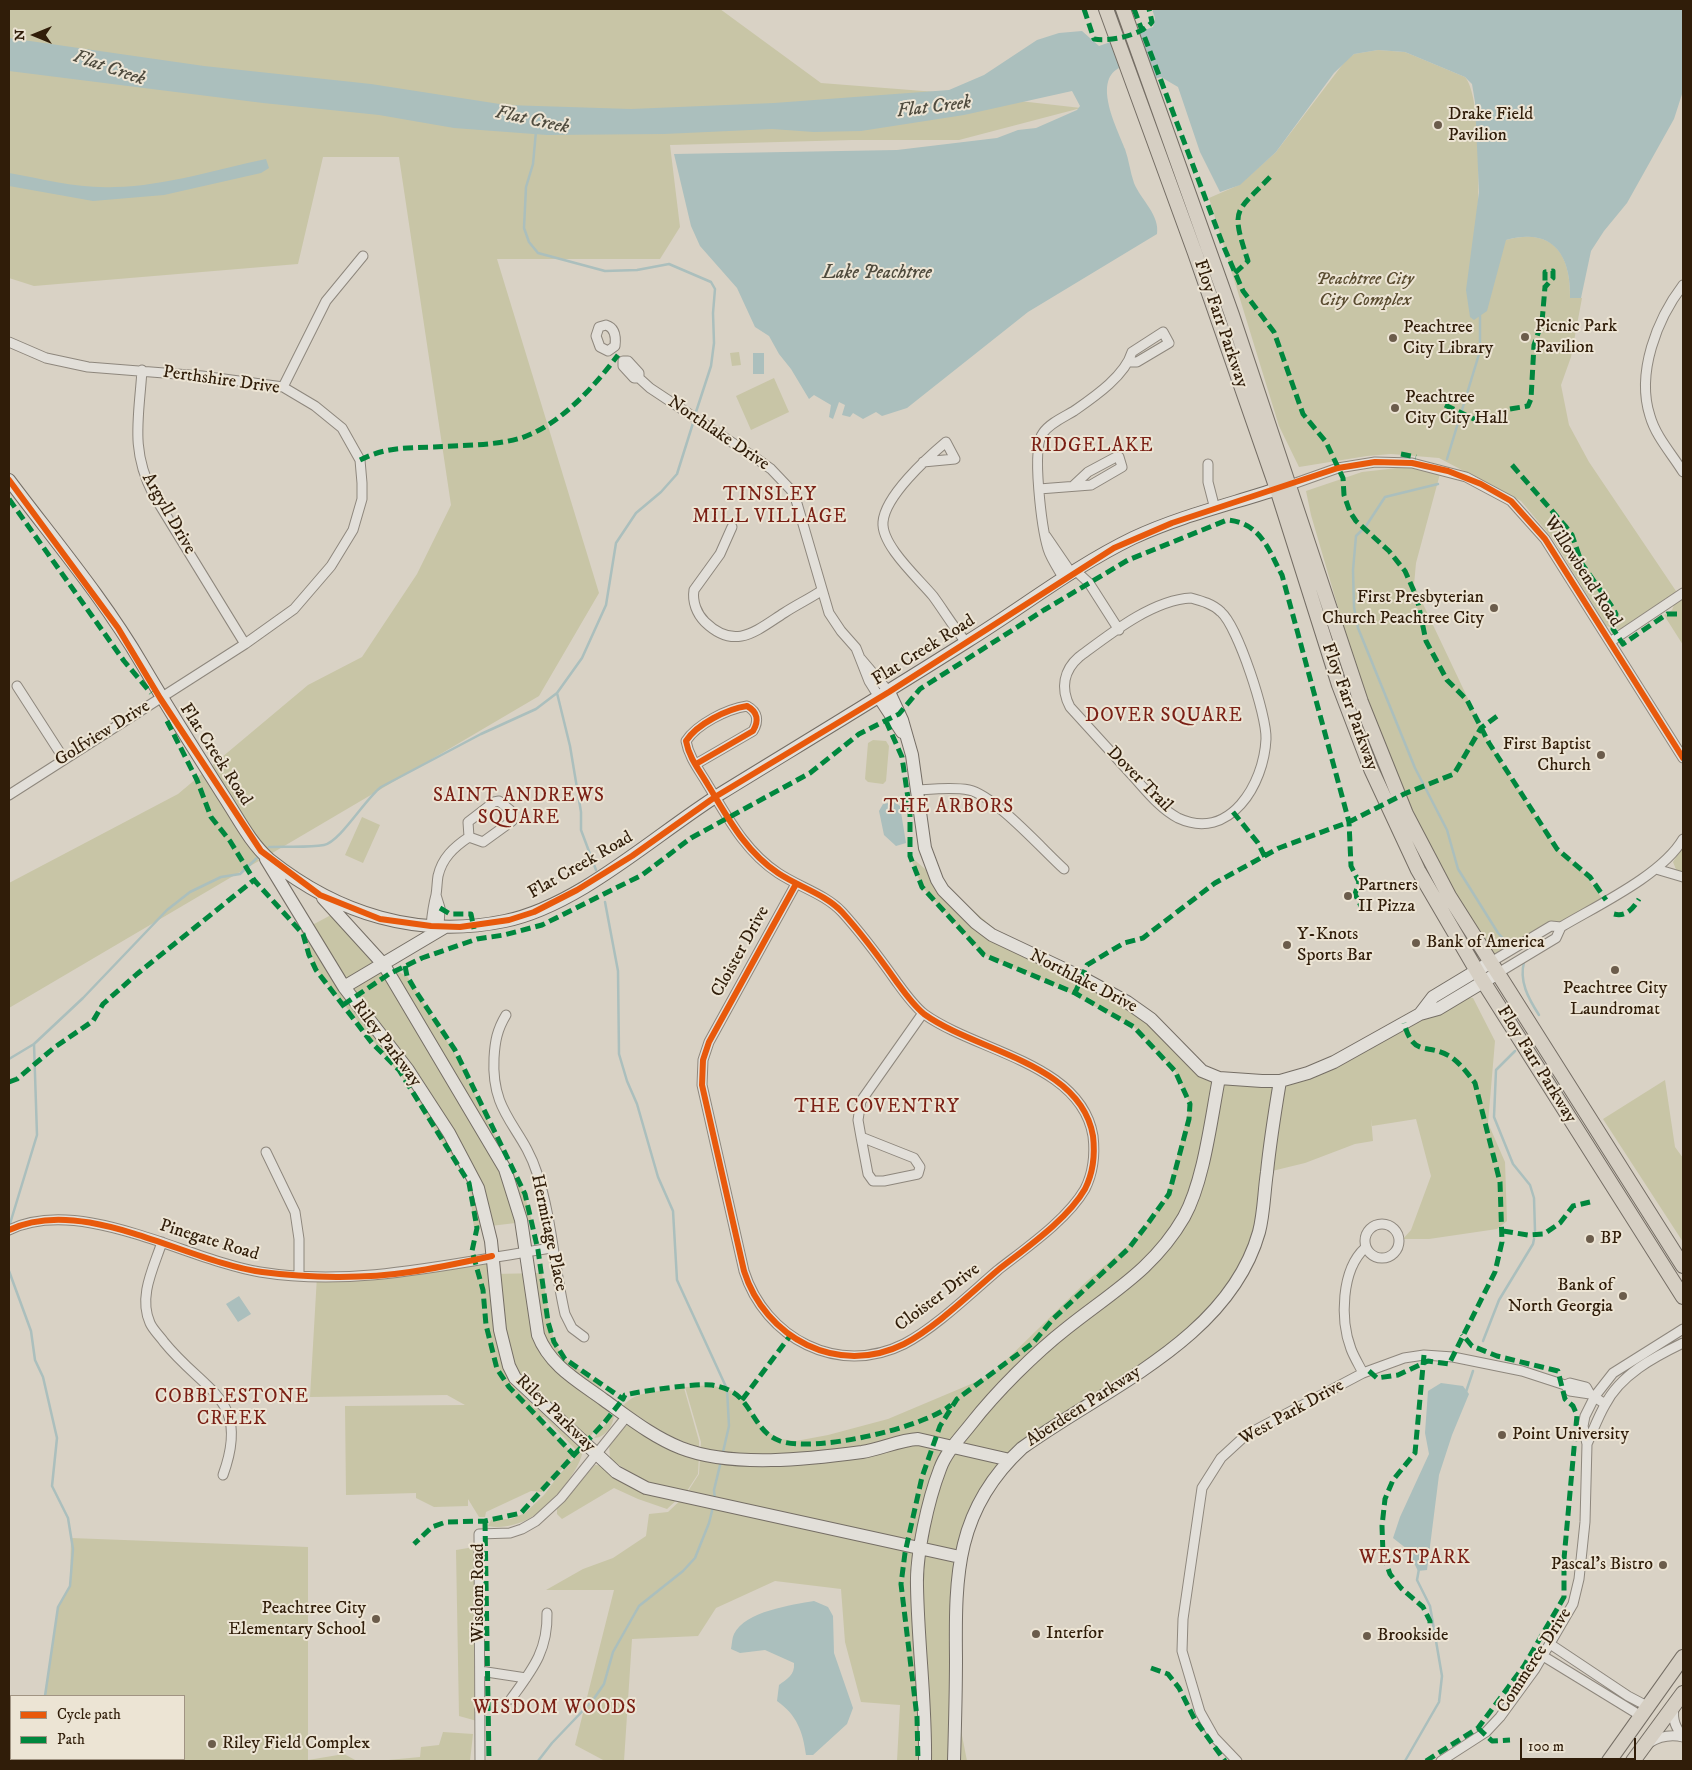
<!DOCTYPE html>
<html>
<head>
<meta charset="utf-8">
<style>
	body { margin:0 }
	#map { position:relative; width:1692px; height:1770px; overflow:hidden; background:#d9d2c5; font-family:"IM FELL DW Pica",serif }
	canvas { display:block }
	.frame { position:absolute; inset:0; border:10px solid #301d09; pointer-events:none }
	.legend { position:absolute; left:10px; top:1695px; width:175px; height:65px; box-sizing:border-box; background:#ece4d4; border:1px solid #a19483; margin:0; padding:6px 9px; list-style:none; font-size:15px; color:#301d09 }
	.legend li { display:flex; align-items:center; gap:10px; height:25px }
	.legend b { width:25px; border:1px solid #a19483 }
	.north { position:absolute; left:10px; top:10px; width:50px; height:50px; -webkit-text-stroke:4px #ece4d4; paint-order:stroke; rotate:270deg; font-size:14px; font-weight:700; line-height:20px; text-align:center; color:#301d09 }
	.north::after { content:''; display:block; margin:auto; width:18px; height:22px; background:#301d09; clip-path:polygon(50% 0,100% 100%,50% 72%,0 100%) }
	.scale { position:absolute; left:1520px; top:1738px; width:116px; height:22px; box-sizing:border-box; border:2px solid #301d09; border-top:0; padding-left:6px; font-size:15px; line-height:18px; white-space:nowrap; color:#301d09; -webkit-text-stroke:4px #ece4d4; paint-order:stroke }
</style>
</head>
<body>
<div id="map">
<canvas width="1692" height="1770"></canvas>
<div class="frame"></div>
<ul class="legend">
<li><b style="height:6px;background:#e8590c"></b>Cycle path</li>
<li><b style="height:6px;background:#00873e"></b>Path</li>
</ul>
<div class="north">N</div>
<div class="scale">100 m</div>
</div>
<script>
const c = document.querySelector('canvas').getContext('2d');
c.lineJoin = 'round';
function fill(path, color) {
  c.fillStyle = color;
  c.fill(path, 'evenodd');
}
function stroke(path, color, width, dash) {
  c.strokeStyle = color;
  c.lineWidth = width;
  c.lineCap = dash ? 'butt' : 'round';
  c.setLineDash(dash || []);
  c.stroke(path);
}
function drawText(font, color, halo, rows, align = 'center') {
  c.font = font + ' "IM FELL DW Pica",serif';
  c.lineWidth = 4;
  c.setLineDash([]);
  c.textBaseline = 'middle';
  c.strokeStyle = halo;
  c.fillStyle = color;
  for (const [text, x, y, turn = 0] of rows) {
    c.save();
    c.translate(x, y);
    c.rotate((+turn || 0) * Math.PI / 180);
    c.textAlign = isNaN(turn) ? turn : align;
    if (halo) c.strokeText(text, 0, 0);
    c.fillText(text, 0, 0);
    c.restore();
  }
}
const green = new Path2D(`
	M9,9H720L821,83L949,93L1081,108L959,140H852L670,145L680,227L660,259H497L599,593L539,696L9,1008V883L178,794L308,685L362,657L417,574L451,505L399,157H323L298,264L34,286L9,278Z
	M1378,50L1405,52L1465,77C1481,96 1479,182 1478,209L1506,240C1553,227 1571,254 1570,298H1582L1571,357L1561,385L1569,425L1589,462L1678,594L1683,591V645L1664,615L1672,610L1678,595L1621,630L1606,626L1552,538L1521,501L1439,458L1391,454L1367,456L1299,467L1279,426L1209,198L1239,185L1276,152L1346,60L1354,54Z
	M739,352L741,365L732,366L730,353Z
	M774,378L789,412L751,430L736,396Z
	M1412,463L1441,470L1416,563L1414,585L1489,743L1557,849L1580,868L1604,901L1561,927L1551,926L1491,962L1391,780L1344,628L1311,515L1306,491L1362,472L1397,468Z
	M873,740L886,741L889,746L886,781L883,784L868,782L865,779L868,743Z
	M362,817L380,825L363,863L345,855Z
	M1683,846V874L1677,872L1673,862Z
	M910,856L996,930L1144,1007L1202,1071L1280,1081L1460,996L1473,998L1495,1041L1488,1123L1505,1162L1507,1221L1497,1229L1429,1239H1403L1411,1230L1431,1176L1416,1119L1372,1126L1371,1118L1373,1141L1355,1144L1305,1163L1268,1172L1250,1257L1202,1322L1010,1460L987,1492L960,1557L956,1705L967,1761H897L900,1705L861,1702L845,1642L841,1589L775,1581L716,1608L698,1636L632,1639L624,1761H605L575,1745L614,1590H546L583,1569L613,1558L646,1536L649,1514L668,1512L685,1496L699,1474L701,1442L685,1387L711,1385L732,1391L742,1399L763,1429L780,1439L796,1441L828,1435L888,1419L990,1376L1087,1281L1137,1238L1167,1197L1190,1104L1175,1071L1134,1027L1055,985L984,955L922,887Z
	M331,915L384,965L407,976L466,1072L477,1099L523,1190L532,1221L474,1228L469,1183L427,1118L414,1092L319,973L301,931Z
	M1665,1080L1675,1147L1683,1158V1242L1603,1119Z
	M492,1256L494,1274L542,1273L554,1342L565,1359L601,1385L594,1396L611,1410L589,1438L579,1431L580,1445L576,1450L544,1417L538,1418L574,1455L542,1492L531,1491L486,1512L485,1517H479L468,1499V1506L434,1507L416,1498V1493L346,1495L345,1406L465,1405L447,1395L310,1397L317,1276L398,1274Z
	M684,1388L699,1441V1448L667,1435L623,1406C637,1389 664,1392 684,1388Z
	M614,1414C614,1425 605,1438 594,1438Z
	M628,1425L638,1426L699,1456L698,1474L685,1494L643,1481L610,1459L609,1444L622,1428Z
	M583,1449C582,1469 548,1509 530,1518C517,1525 502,1529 488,1526L491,1520L511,1519L525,1513L544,1495L558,1476Z
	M595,1465L606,1466L680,1497L667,1509L638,1499L614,1488L562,1519L557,1514V1507Z
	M71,1538L308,1547V1760L344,1754L357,1761H49V1759H184V1696H45L58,1607L70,1586Z
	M474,1547L477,1721L459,1716L456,1550Z
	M443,1732L473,1734L470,1761H378L420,1757L421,1747L439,1745Z`);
const water = new Path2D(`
	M1152,9H1683V91L1674,119L1627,203L1604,231L1591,251L1581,298H1570C1571,255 1553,227 1506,240L1487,311L1474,320L1470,317L1466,290L1479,192L1475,102L1472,84L1465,77L1405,52L1378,50L1354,54L1334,73L1276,152L1240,185L1220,192L1200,152L1178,87L1161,77L1155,79L1141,72L1119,68C1092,82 1118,130 1125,149C1129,160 1130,172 1134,183C1141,200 1160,215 1157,234L1028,312L907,408L882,416L876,412L863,419L853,413L850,417L842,415L845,405L839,402L833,419L829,417L831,405L814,395L809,399L791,369L779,354L769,336L755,327L737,288L700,246L691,226L674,154L897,150L997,138L1018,130L1036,128L1077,110L1080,106L1072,91L964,115L861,131L814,132L772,129L664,134L547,135L454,128L379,115L263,103L9,71V38L204,66L371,84L506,105L631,109L774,103L949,90L984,75L1037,40L1059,33L1082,31L1099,46L1153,27L1155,18Z
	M266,159L269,168L261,173L164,195L93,201L9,186V173C44,179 79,189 115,187C166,186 217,169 266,159Z
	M753,353H764V374H753Z
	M894,802L900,806L906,843L896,846L884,835L879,811L883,804Z
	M239,1296L251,1314L238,1322L226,1304Z
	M1441,1383L1463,1386L1469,1394L1452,1435L1439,1475L1427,1570L1418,1571L1407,1549L1393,1538L1400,1517L1429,1454L1425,1433L1428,1391Z
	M814,1601L828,1607L833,1616L834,1653L853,1708L847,1724L813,1755H806C803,1732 797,1715 777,1701L779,1685C787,1679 795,1675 794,1663L765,1650L740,1653L731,1649C732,1644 732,1638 734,1634C745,1611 792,1605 814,1601Z`);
const stream = new Path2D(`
	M536,131L533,164L526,187L524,228L529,242L538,253L605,271L637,270L669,264L711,282L715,289L713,313L714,343L711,366L695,415
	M1447,459L1480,351V316
	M1438,484L1385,497L1366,526L1356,536L1353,570L1354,607L1358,628L1415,768L1447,830L1458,869L1498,933L1510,946
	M557,693L570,746L581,812V830L596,870
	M269,847C287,846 307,848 324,845C340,842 365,799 381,787L481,734L536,709L557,693L582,658L606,605L616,543L636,513L661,492L677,474L694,420
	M605,902L618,971L619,1054L627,1081L637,1104L658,1177L673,1211L677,1280L727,1389L729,1426L723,1452
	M1524,962C1519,981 1528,998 1539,1015
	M1515,1051L1496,1070L1494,1117L1513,1164L1530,1185L1534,1198L1535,1231
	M9,1059L34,1044L83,998L167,910L190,892L221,877L240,874L259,856
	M9,1227L37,1135L34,1044
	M9,1271L31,1331L35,1360L43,1377L57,1438L52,1486L68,1518L73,1549L70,1586L58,1607L45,1696
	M1483,1341L1499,1300L1533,1244L1534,1239
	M1466,1392L1473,1371
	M715,1500L714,1490L721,1461
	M49,1759V1761
	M538,1761L552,1743L593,1700L604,1684L613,1652L639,1606L683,1571L695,1558L709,1523L713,1507
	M1405,1761L1439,1702L1442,1676L1430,1606L1417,1580L1419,1569`);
const street = new Path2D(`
	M1683,285C1657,319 1636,373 1650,416C1656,437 1672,454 1683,472
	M606,325C616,328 616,338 615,346L608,351L600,347L596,336L599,327Z
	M9,342L46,358L88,367L202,376L283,387L315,406L342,428L360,460L362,483V499L353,530L331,566L294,609L245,644L9,795
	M142,370C139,418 130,449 153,494L245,644
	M639,378V373L628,361H623V366L634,378H639L650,388L757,459L771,469L791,490L796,500L829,613L841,631L856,648L869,681L879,697
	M283,387L326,301L363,256
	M923,462L955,459L946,442C927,458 885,496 883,522C881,545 918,578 933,596C944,611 954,628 966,642
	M1208,464V482L1215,509
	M1290,485L1338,468L1375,462L1412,463L1466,477L1511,501L1545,539L1683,758
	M1039,489L1091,485L1122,467L1119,457H1116L1088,472L1073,486
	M732,527L720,554L694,590C692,602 697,614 705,622C735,651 756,631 784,613C796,605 809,599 821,591
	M1046,536L1072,574
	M1076,571L1089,583L1119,630
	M1064,579C1059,570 1051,559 1048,549C1042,529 1031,448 1043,433C1050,423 1064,417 1074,411C1094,397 1125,376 1132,352L1163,332L1169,343L1137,362H1129
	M1191,598C1202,601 1213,604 1221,612C1238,627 1267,716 1266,739C1264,784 1230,842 1178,818C1159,808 1145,789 1131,774C1111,752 1090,729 1070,707C1060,688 1064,670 1079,657C1110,634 1152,600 1191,598Z
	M1610,642L1683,593
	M861,659L889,692
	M17,686L64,759
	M696,764L753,731C759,721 758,712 747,706C727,709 697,724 686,741C689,758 700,771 708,785C728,818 745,851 778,873C799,887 825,894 842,912C862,934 879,957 896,981C904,992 913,1005 924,1014C977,1052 1081,1063 1093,1136C1095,1153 1093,1173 1085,1189C1067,1220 1026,1248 998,1270C971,1293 935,1328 904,1344C838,1377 765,1338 744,1271L702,1085L703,1060L709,1042L796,884
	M918,790C935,789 953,787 969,790C994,795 1043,850 1064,869
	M499,801L510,810L512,821L483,842L469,837L468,822L494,802Z
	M1656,869L1683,877
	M436,895L440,908L439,927
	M431,926C432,915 433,906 436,895C437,889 437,882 438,876C442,858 454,847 469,837
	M1491,962L1551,926L1561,927
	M1498,973L1556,938L1561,927C1598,905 1662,875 1683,839
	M506,1015C497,1030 495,1041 494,1058C491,1115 522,1126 537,1173C552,1218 554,1267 565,1314L572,1328L584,1337
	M861,1137L914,1158L920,1167L918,1174L884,1181H873L868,1174Z
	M861,1137L858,1120L861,1101L923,1013
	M266,1152L295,1212L299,1239V1275
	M1365 1241a17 17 0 1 1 34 0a17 17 0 1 1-34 0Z
	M9,1230C81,1195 187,1260 260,1272C358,1288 456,1262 552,1248
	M162,1242C154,1267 138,1296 150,1323C153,1330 160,1336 164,1342C205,1393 251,1398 223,1475
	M1363,1373C1359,1365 1354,1357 1351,1349C1340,1320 1341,1270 1365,1248
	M1565,1385L1570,1391L1590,1394
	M1587,1444C1593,1431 1598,1417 1605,1405C1620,1375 1654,1357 1683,1343
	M1550,1644L1628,1696L1647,1706
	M1543,1656L1641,1716
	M480,1671L526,1678
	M511,1699C532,1670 548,1651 547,1613
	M1674,1708C1672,1720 1676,1728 1683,1737
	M1649,1743C1660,1736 1670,1734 1683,1737
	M480,1761L479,1534L510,1533L522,1529L536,1521L561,1498L627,1416
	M1237,1761L1214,1737L1200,1712L1182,1651L1183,1619L1202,1488L1221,1458L1246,1435L1363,1373L1404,1358L1424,1355L1453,1357L1522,1371L1565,1385L1570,1383L1586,1387L1590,1394L1605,1404
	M1441,1761L1486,1732L1500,1717L1535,1669L1573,1604L1579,1579L1585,1522L1587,1444L1583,1426L1585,1416L1595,1396L1613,1373L1683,1329`);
const secondary = new Path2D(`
	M9,480C54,540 104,599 142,664C168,708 195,751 223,795C237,816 250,843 270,860C338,914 418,939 505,921C579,906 656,834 720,794C803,743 886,693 968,641C1023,607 1075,566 1133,538C1182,515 1236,503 1286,486
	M889,692L902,720L912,755L925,848L937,880L943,890L976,923L992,935L1081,977L1127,1002L1151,1019L1202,1071L1219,1078L1262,1081H1280L1308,1073L1334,1062L1420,1014L1438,1009L1498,973
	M879,697L902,732
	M266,859L344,987L408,1070L449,1133L478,1188L491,1241L500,1330L509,1366L515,1378L616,1472L646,1488L960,1557
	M323,898L384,965L505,1169L521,1220L538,1335C550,1366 578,1381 604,1400C628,1417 653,1437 681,1448C732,1468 810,1459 862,1452C881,1449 899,1440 918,1439L1010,1460
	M344,987L445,927
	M1420,1014L1433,997L1491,962
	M925,1761C926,1703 918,1645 917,1586C916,1554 928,1500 940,1469C946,1452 960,1438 971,1424C996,1392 1035,1353 1067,1328C1112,1292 1154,1269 1184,1217C1204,1181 1211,1119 1219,1078
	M954,1761C955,1727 956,1693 956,1658C955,1574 956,1509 1022,1448C1105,1388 1229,1339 1259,1232C1264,1213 1264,1192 1267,1172C1270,1142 1275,1111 1280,1081`);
const primary = new Path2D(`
	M1106,9L1195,253L1277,489L1339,685L1371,769L1418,870L1481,978L1683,1297
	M1123,9L1232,315L1361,702L1406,814L1449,896L1683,1266
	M1609,1761L1683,1657
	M1633,1761L1683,1693`);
const quiet = new Path2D(`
	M1084,9L1094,39C1110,42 1142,35 1152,22L1149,9
	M1134,9L1223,245L1243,291L1274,332L1303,414L1326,442L1343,478L1344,495L1350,512L1356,521L1389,551L1405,571L1417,598L1426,641L1447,680L1467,700L1489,743L1557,849L1590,877L1606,900
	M1235,273L1248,261C1230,206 1235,214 1273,174
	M1445,405L1480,422
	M1510,409L1528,406L1531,399L1534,345L1542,322L1545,287L1553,278V271L1545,272V287
	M1401,454L1416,457
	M360,460C386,447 405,448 434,447C461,445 494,446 521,438C560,425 594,387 618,355
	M1512,465L1566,527L1572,535L1582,564L1613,608L1616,614L1613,629L1623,644L1667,614H1683
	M9,499L124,661L151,693
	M167,721L197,780L211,817L230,841L254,880L303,934L309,955L316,970L372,1043L399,1070L469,1183L477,1228L472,1251L483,1290L486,1325L497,1369L509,1387L574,1455L521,1513L485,1521L446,1522L432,1527L414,1544
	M886,721L902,757L910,812V856L922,887L984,955L1075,993L1134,1027L1175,1071L1190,1104L1189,1119L1169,1194L1146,1226L1129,1248L1053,1319L1033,1343L957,1399L940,1426L922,1477L905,1553L901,1584L917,1717L918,1761
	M1233,812L1258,843L1265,857
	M440,908L450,914H471L474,929
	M1614,914C1626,917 1633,909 1639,899
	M405,966L407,976L417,993L455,1050L525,1194L538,1250L548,1322L554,1342L565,1359L623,1399L625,1395C640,1391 699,1383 712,1385C723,1387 735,1391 742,1400C755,1415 760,1434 780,1441C814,1453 924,1428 951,1405
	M1075,993L1087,965L1124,943L1143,938L1215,883L1279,848L1349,822L1404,794L1454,774L1481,728L1500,714
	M343,1005L389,974L422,958L477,939L504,935L542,925L642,875L691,838L810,773L859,734L899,714L920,689L1044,610L1128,560L1227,520C1261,523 1268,549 1282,575L1342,796L1349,822L1351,866L1359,882L1355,894L1362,908
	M9,1082L17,1079L55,1047L93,1021L103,1004L137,974L254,880
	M1503,1231L1528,1235L1544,1234L1560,1223L1573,1206L1590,1202
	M1424,1355L1415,1453L1393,1480L1385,1499L1382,1526L1383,1554L1390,1574L1401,1588L1423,1607L1430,1621V1632
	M1369,1371L1377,1378L1398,1375L1428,1361L1449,1364L1495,1272L1502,1242L1500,1182L1475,1083C1468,1074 1461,1064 1451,1057C1427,1042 1414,1059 1404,1023
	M742,1400L790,1336
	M574,1455L604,1423L623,1399
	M485,1521L489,1761
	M1151,1668L1168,1674L1179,1688L1195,1720L1225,1761
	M1478,1728L1492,1741L1510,1740
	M1426,1761L1478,1728L1524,1666L1564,1597V1559L1577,1415L1573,1406L1565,1399L1558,1371L1497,1356L1472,1346L1462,1334`);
const cycleway = new Path2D(`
	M9,480L118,628L160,698L261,851L320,895L380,919L431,926L460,927L509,920L534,912L577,890L632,856L715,797L889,692L1114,548L1172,523L1338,468L1375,462L1412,463L1448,471L1481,484L1511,501L1545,539L1683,758
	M696,764L753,731C759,721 758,712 747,706C727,709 697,724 686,741C689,758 700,771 708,785C728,818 745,851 778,873C799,887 825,894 842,912C862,934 879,957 896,981C904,992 913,1005 924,1014C977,1052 1081,1063 1093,1136C1095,1153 1093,1173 1085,1189C1067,1220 1026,1248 998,1270C971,1293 935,1328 904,1344C838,1377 765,1338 744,1271L702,1085L703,1060L709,1042L796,884
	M9,1230C83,1194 186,1262 262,1272C308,1278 365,1279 410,1272C438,1268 465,1262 492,1256`);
const markers = [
	[1438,125,5,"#6b5c4b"],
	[1525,337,5,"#6b5c4b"],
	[1393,338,5,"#6b5c4b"],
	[1395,408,5,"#6b5c4b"],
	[1494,608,5,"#6b5c4b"],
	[1601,755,5,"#6b5c4b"],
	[1348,896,5,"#6b5c4b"],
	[1416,943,5,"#6b5c4b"],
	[1287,945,5,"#6b5c4b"],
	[1615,970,5,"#6b5c4b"],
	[1590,1239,5,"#6b5c4b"],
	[1623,1296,5,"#6b5c4b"],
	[1502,1435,5,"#6b5c4b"],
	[1663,1565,5,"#6b5c4b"],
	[376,1619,5,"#6b5c4b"],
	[1036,1634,5,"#6b5c4b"],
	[1367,1636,5,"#6b5c4b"],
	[212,1744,5,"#6b5c4b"]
];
const poiNames = [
	["Drake Field",1448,115],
	["Pavilion",1448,136],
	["Picnic Park",1535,327],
	["Pavilion",1535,348],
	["Peachtree",1403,328],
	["City Library",1403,349],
	["Peachtree",1405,398],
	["City City Hall",1405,419],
	["First Presbyterian",1484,598,"right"],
	["Church Peachtree City",1484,619,"right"],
	["First Baptist",1591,745,"right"],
	["Church",1591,766,"right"],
	["Partners",1358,886],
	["II Pizza",1358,907],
	["Y-Knots",1297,935],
	["Sports Bar",1297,956],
	["Bank of America",1426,943],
	["Peachtree City",1615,989,"center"],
	["Laundromat",1615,1010,"center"],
	["BP",1600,1239],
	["Bank of",1613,1286,"right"],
	["North Georgia",1613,1307,"right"],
	["Point University",1512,1435],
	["Pascal's Bistro",1653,1565,"right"],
	["Peachtree City",366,1609,"right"],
	["Elementary School",366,1630,"right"],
	["Interfor",1046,1634],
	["Brookside",1377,1636],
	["Riley Field Complex",222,1744]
];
const parkNames = [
	["Peachtree City",1365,280],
	["City Complex",1365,301]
];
const streetNames = [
	["Floy Farr Parkway",1220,324,71],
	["Perthshire Drive",221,381,8],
	["Northlake Drive",718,434,34],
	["Argyll Drive",168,514,60],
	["Willowbend Road",1582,572,57],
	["Flat Creek Road",924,651,-32],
	["Floy Farr Parkway",1349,707,70],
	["Golfview Drive",103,734,-32],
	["Flat Creek Road",215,755,57],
	["Dover Trail",1139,780,45],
	["Flat Creek Road",581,866,-30],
	["Cloister Drive",741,952,-61],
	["Northlake Drive",1083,982,27],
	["Riley Parkway",386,1044,53],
	["Floy Farr Parkway",1536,1065,58],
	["Hermitage Place",548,1233,78],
	["Pinegate Road",209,1241,17],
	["Cloister Drive",938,1298,-37],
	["Aberdeen Parkway",1084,1407,-33],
	["West Park Drive",1292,1413,-29],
	["Riley Parkway",555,1414,44],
	["Wisdom Road",479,1593,-90],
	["Commerce Drive",1535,1661,-57]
];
const waterNames = [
	["Flat Creek",109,69,19],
	["Flat Creek",934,108,-7],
	["Flat Creek",532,121,12],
	["Lake Peachtree",877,274]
];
const neighbourhoodNames = [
	["RIDGELAKE",1092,447],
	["TINSLEY",770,496],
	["MILL VILLAGE",770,518],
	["DOVER SQUARE",1164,717],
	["SAINT ANDREWS",519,797],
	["SQUARE",519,819],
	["THE ARBORS",949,808],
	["THE COVENTRY",877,1108],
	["COBBLESTONE",232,1398],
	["CREEK",232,1420],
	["WESTPARK",1415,1559],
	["WISDOM WOODS",555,1709]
];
fill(green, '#c8c5a6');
fill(water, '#abbfbd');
stroke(stream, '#abbfbd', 2.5);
stroke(street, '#8e877d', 11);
stroke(secondary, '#756e65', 14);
stroke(primary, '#756e65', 16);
stroke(street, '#e2dfd9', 9);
stroke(secondary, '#e2dfd9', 12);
stroke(primary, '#d6cfc3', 14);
stroke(quiet, '#00873e', 5, [10, 5]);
stroke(cycleway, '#e8590c', 6);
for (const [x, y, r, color] of markers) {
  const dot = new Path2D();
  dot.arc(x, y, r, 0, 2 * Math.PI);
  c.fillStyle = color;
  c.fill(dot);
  stroke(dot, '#ece4d4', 2);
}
drawText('18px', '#301d09', '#ece4d4', poiNames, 'left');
drawText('italic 18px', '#5a4c30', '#ece4d4', parkNames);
drawText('18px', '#301d09', '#ece4d4', streetNames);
drawText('italic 19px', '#4f4b3e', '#ece4d4', waterNames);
c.letterSpacing = '1px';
drawText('19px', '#7a1f14', '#ece4d4', neighbourhoodNames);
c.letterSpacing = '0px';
</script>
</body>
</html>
